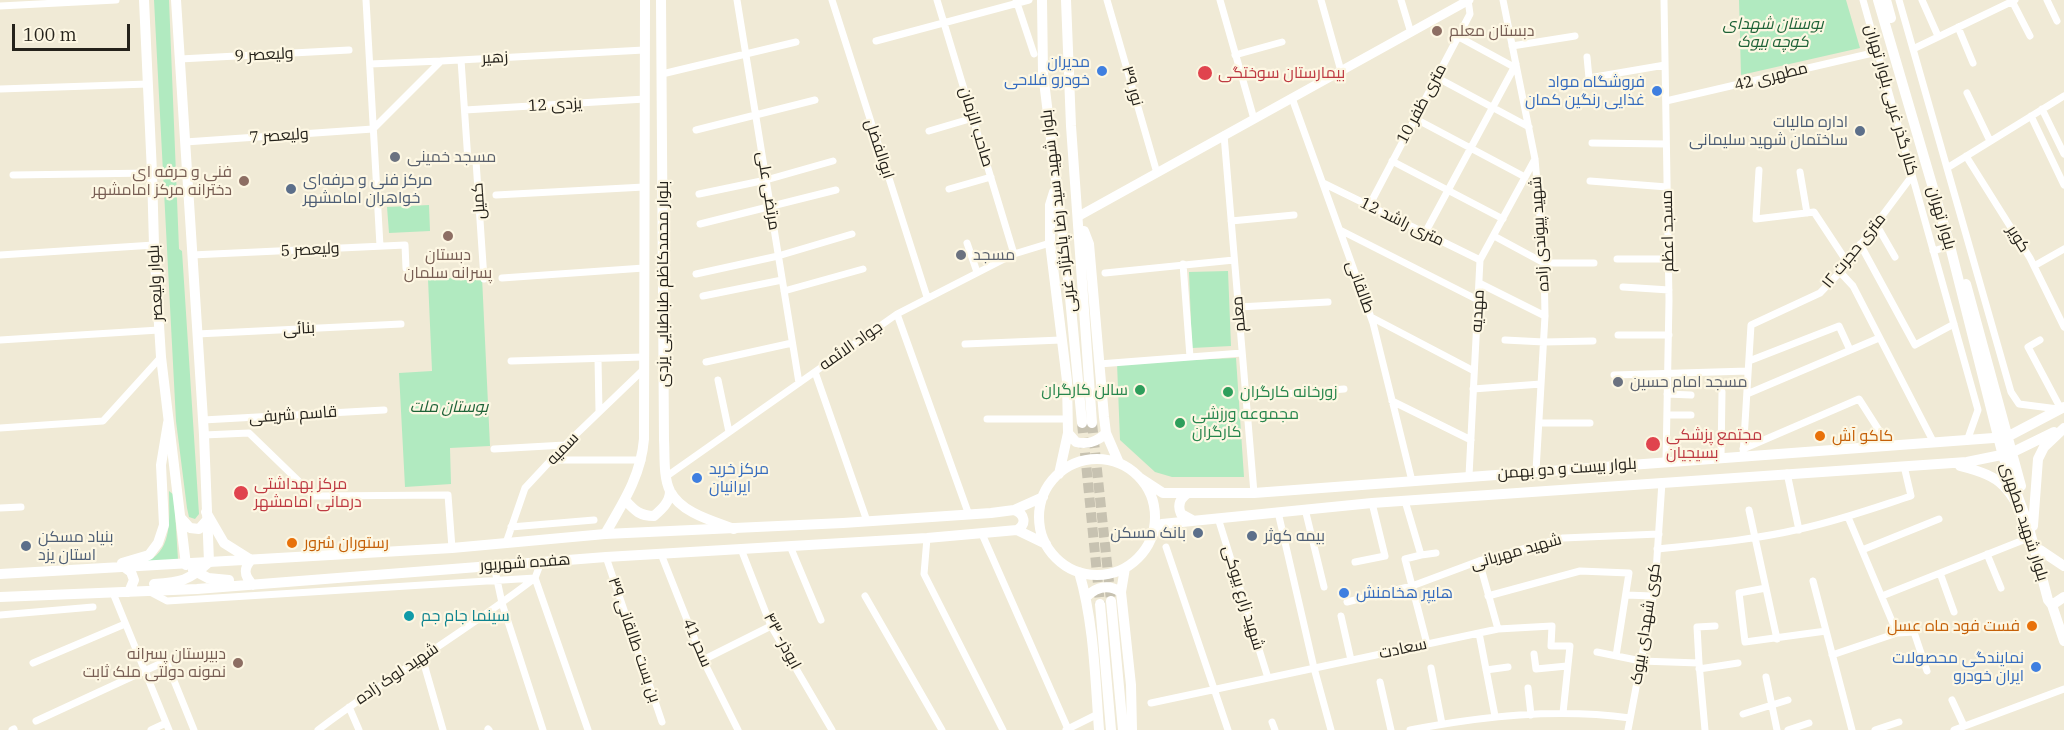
<!DOCTYPE html>
<html>
<head>
<meta charset="utf-8">
<style>
	body { margin:0 }
	#map { position:relative; width:2064px; height:730px; overflow:hidden; background:#f0ead6; font-family:"IBM Plex Serif",serif }
	canvas { display:block }
	.scale { position:absolute; left:12px; top:24px; width:118px; height:27px; box-sizing:border-box; border:3px solid #25221b; border-top:0; padding-left:8px; font-size:18px; line-height:21px; white-space:nowrap; color:#25221b; -webkit-text-stroke:4px #fdf7e3; paint-order:stroke }
</style>
</head>
<body>
<div id="map">
<canvas width="2064" height="730"></canvas>
<div class="scale">100 m</div>
</div>
<script>
const c = document.querySelector('canvas').getContext('2d');
c.lineJoin = 'round';
function fill(path, color) {
  c.fillStyle = color;
  c.fill(path, 'evenodd');
}
function stroke(path, color, width, dash) {
  c.strokeStyle = color;
  c.lineWidth = width;
  c.lineCap = dash ? 'butt' : 'round';
  c.setLineDash(dash || []);
  c.stroke(path);
}
function drawText(font, color, halo, rows, align = 'center') {
  c.font = font + ' "IBM Plex Serif",Cairo,serif';
  c.lineWidth = 4.5;
  c.setLineDash([]);
  c.textBaseline = 'middle';
  c.strokeStyle = halo;
  c.fillStyle = color;
  for (const [text, x, y, turn = 0] of rows) {
    c.save();
    c.translate(x, y);
    c.rotate((+turn || 0) * Math.PI / 180);
    c.textAlign = isNaN(turn) ? turn : align;
    if (halo) c.strokeText(text, 0, 0);
    c.fillText(text, 0, 0);
    c.restore();
  }
}
const green = new Path2D(`
	M154,0H169L179,249L182,251L199,514L195,519L189,517L187,508L176,421Z
	M1739,0H1846L1860,48L1741,75Z
	M429,205L430,231L389,233L387,207Z
	M1228,271L1231,346L1192,348L1189,272Z
	M482,277L490,446L450,448L451,484L405,487L399,373L432,371L428,279Z
	M1236,358L1244,477H1172L1155,472L1120,440L1117,363Z
	M169,491L174,495L178,560L134,563C140,562 148,561 153,558C173,544 169,513 169,491Z`);
const primaryTunnel = new Path2D(`
	M1082,423L1100,604
	M1092,423L1111,601`);
const minor = new Path2D(`
	M366,0L380,246
	M737,0L799,383
	M832,0L927,297
	M937,0L1014,254
	M1016,0L1034,54
	M1107,0L1157,173
	M1220,0L1254,119
	M1321,0L1341,71
	M1401,0L1411,33
	M1503,0L1535,159L1544,263L1545,316L1536,471
	M1664,0L1669,300L1666,462
	M1863,0L1978,410L1967,441
	M1899,0L2011,392L2019,404L2058,409
	M1922,0L1938,36
	M2047,0L2057,21
	M2012,1L2030,36
	M0,6L116,0
	M1958,27L1973,63
	M1457,36L1514,67
	M876,41L1029,0
	M1512,46L1575,36
	M1913,49L2015,0
	M1235,55L1282,42
	M1587,57L1589,78L1665,65
	M180,59L349,50
	M461,60L468,161H476L484,279
	M370,64L441,61
	M662,74L796,42
	M1436,77L1529,127
	M0,89L148,84
	M1967,93L1990,141
	M1292,98L1373,323L1412,481
	M1666,101L1877,52
	M2042,109L2064,154
	M465,110L645,99
	M2031,116L2064,185
	M1414,118L1525,177
	M373,129L441,61L644,50
	M696,130L815,100
	M929,131L973,118
	M1224,135L1254,493
	M185,142L373,129
	M1592,143L1666,144
	M1966,156L2030,258L2064,327
	M1392,161L1503,219
	M1947,168L2064,96
	M1759,170L1756,219L1814,212L1847,262
	M1800,172L1807,213
	M13,175L152,173
	M1590,181L1667,187
	M1323,183L1480,260
	M949,189L991,177
	M699,194L766,180L833,161
	M496,195L644,187
	M1369,206L1470,14L1468,0
	M1231,221L1294,215
	M700,224L836,190
	M1876,224L1895,257
	M1340,230L1478,300
	M1425,233L1516,64
	M1494,236L1544,263H1594
	M967,243L977,272
	M1860,244L1915,345L1954,324
	M1933,251L1950,246
	M0,255L154,245
	M192,255L405,245L406,268
	M1617,259H1669
	M1183,264L1190,357
	M2034,266L2064,249
	M1840,272L1853,286L1934,443
	M1105,273L1234,260
	M696,274L778,256L852,234
	M502,278L644,268
	M1479,283L1545,316
	M1623,287L1669,290
	M784,291L863,269
	M703,296L782,280
	M1239,307L1328,302
	M897,314L969,515
	M1371,317L1474,371
	M197,334L401,324
	M1618,335H1669
	M0,340L159,330
	M1505,340L1544,342L1593,341
	M2040,340L2028,347L2061,409
	M965,344L1061,340
	M598,359L599,411
	M511,361L643,357
	M1749,361L1839,326L1850,350
	M706,362L792,343
	M1099,364L1242,353
	M815,372L867,521
	M1614,375L1748,371
	M718,380L729,432
	M1473,389L1541,384
	M1667,394L1691,395
	M1747,394L1879,338
	M1246,397L1344,389
	M1392,401L1471,440
	M1667,415H1691
	M987,419H1067
	M203,420L384,410
	M1539,423H1590
	M0,428L103,421L161,357
	M204,435L249,433L314,496L448,495L452,548
	M494,449L565,445
	M1743,449L1859,399L1889,446
	M1743,456L1751,325L1820,293L1840,272L1912,176
	M1721,458L1722,392
	M551,460H642
	M1787,473L1799,530
	M667,476L897,314L1014,254L1050,243
	M1469,476L1480,260L1535,159
	M1405,501L1421,555L1405,559L1427,644
	M0,508L21,507
	M1305,509L1324,587
	M1749,510L1777,639
	M1278,512L1314,668L1331,730
	M1848,517L1897,633L1914,632L1927,671
	M1218,518L1268,678
	M511,527L594,520
	M982,534L1068,729
	M927,538L924,574L1003,730
	M506,543L525,488L565,445L643,370
	M790,546L821,620
	M1166,547L1228,730
	M741,549L771,626L832,730
	M1657,549C1705,544 1753,540 1800,529C1838,521 1874,508 1911,496L1904,466
	M1862,550L1939,519
	M661,554L703,660L738,730
	M1987,554L2001,588
	M1421,555L1436,553
	M606,557L662,722
	M1479,561L1498,629
	M1355,562L1385,556L1372,503
	M494,566L502,603L543,730
	M1940,573L1954,612
	M1813,581L1852,730
	M1766,588L1739,593L1745,642L1826,631
	M150,592L167,601L535,578L541,562
	M113,593L169,730
	M1626,595L1653,596
	M865,596L942,730
	M1488,596L1580,571L1629,573L1616,656
	M1882,596L2031,537
	M1347,602L1412,586L1479,561L1563,538L1659,534
	M0,615L93,607
	M1341,616L1351,660
	M1479,633L1495,716
	M1597,652L1641,661L1699,663L1705,730
	M1534,654L1536,669L1567,666
	M1832,655L1897,633
	M422,657L443,730
	M703,660L771,626
	M33,663L125,624
	M1699,663L1697,627L1715,626
	M1431,668L1442,724
	M1699,669L1738,663
	M1486,670L1508,667
	M1766,677L1777,730
	M1380,682L1391,730
	M1528,688L1531,715
	M1952,700L1964,726
	M1151,703L1479,633L1498,629L1552,626L1551,646H1570L1563,713
	M349,707L359,730
	M1743,714L1788,700
	M36,721L166,661L194,730
	M1272,722L1275,730
	M488,729L489,730
	M12,730L14,729
	M151,730L166,723
	M318,730C388,677 465,632 535,578L588,730
	M1066,730L1098,714
	M1410,730C1483,716 1556,708 1630,718
	M1628,730L1655,587L1662,482
	M1788,730L1809,723
	M1875,730L1899,722
	M1954,730L2064,689`);
const tertiary = new Path2D(`
	M1079,216L1469,0`);
const secondary = new Path2D(`
	M144,0L152,173L154,245L161,357L186,565
	M176,0L204,435L209,562
	M661,0L664,440C665,455 663,477 670,491C681,513 713,521 734,529
	M1878,0L1950,246L2003,456L2028,524L2048,600L2052,605L2064,641
	M1886,0L1891,18
	M1966,284L2021,486
	M2007,437L2064,407
	M2011,453L2054,432
	M625,500C635,511 640,516 654,516C662,509 670,502 670,491
	M181,518L190,528L199,529L207,520
	M2033,526L2038,459L2044,447L2064,428
	M605,534C623,503 641,476 644,439L645,0
	M2040,550L2064,566
	M2052,605L2064,597`);
const primary = new Path2D(`
	M1042,0L1043,73L1069,287L1082,423
	M1066,0L1071,126L1092,423
	M1054,192L1050,205V243L1067,381L1068,433L1059,474
	M1084,231L1089,244L1104,417L1106,433L1119,463
	M1068,433L1076,442C1088,445 1097,442 1106,433
	M1039 517a58 58 0 1 1 116 0a58 58 0 1 1-116 0Z
	M1960,466C2004,477 2009,487 2028,527
	M1140,478L1163,493H1254L2007,437
	M1188,493C1180,498 1177,505 1181,514L1192,520
	M1014,510C1025,514 1027,524 1017,530
	M206,512L224,543L251,560C243,569 244,576 253,585
	M1153,534L1162,524L1372,503L1967,462L2011,453
	M122,563L149,555L158,543L164,525L161,465L168,423
	M124,567L131,572L134,580L129,592
	M1125,568L1121,592L1131,685L1132,730
	M193,570L208,578L229,580
	M1079,572C1094,623 1095,677 1099,730
	M0,574L452,548L605,534L843,523L991,513L1014,510L1043,497
	M154,584C182,582 188,581 209,562
	M0,597L197,589L606,557L927,538L1017,530L1046,544
	M1086,597C1097,586 1109,584 1121,592
	M1111,601L1123,730
	M1100,604L1111,730`);
const markers = [
	[1437,31,6,"#8d6e63"],
	[1102,71,6,"#3f7fe0"],
	[1205,73,8,"#e0444e"],
	[1657,91,6,"#3f7fe0"],
	[1860,131,6,"#5c6f8a"],
	[395,157,6,"#6b7280"],
	[244,181,6,"#8d6e63"],
	[291,189,6,"#5c6f8a"],
	[448,236,6,"#8d6e63"],
	[961,255,6,"#6b7280"],
	[1618,382,6,"#6b7280"],
	[1140,390,6,"#2e9e5b"],
	[1228,392,6,"#2e9e5b"],
	[1180,423,6,"#2e9e5b"],
	[1820,436,6,"#e8710a"],
	[1653,444,8,"#e0444e"],
	[697,478,6,"#3f7fe0"],
	[241,493,8,"#e0444e"],
	[1198,533,6,"#5c6f8a"],
	[1252,536,6,"#5c6f8a"],
	[292,543,6,"#e8710a"],
	[26,546,6,"#5c6f8a"],
	[1344,593,6,"#3f7fe0"],
	[409,616,6,"#0f9aa8"],
	[2032,626,6,"#e8710a"],
	[238,663,6,"#8d6e63"],
	[2036,667,6,"#3f7fe0"]
];
const parkNames = [
	["بوستان شهدای",1773,24],
	["کوچه بیوک",1773,42],
	["بوستان ملت",449,407]
];
const educationNames = [
	["دبستان معلم",1449,31,"left"],
	["فنی و حرفه ای",232,172],
	["دخترانه مرکز امامشهر",232,190],
	["دبستان",448,255,"center"],
	["پسرانه سلمان",448,273,"center"],
	["دبیرستان پسرانه",226,654],
	["نمونه دولتی ملک ثابت",226,672]
];
const streetNames = [
	["ولیعصر 9",264,55,-3],
	["زهیر",495,58,-3],
	["مطهری 42",1771,77,-14],
	["نور ۳۹",1132,86,74],
	["کنار گذر غربی بلوار تهران",1891,100,74],
	["10 متری ظفر",1422,104,-62],
	["یزدی 12",555,105,-3],
	["صاحب الزمان",976,127,73],
	["ولیعصر 7",279,136,-4],
	["ابوالفضل",879,149,72],
	["مرتضی علی",768,191,81],
	["کمیل",479,201,-94],
	["بلوار شهید سید رضا پاکنژاد غربی",1059,211,-97],
	["بلوار تهران",1941,218,74],
	["12 متری راشد",1402,222,26],
	["مسجد اعظم",1668,231,-91],
	["شهید پیوندی زاده",1540,234,-94],
	["کویر",2018,239,58],
	["ولیعصر 5",310,250,-3],
	["۱۲ متری حجرت",1854,251,-51],
	["بلوار ولیعصر",156,283,-93],
	["بلوار محمدکاظم طباطبایی یزدی",663,284,-90],
	["طالقانی",1360,287,70],
	["مهدیه",1478,311,-87],
	["معلم",1239,314,-95],
	["بنائی",299,329,-3],
	["جواد الائمه",851,346,-35],
	["قاسم شریفی",293,415,-4],
	["سمیه",563,449,-46],
	["بلوار بیست و دو بهمن",1567,469,-4],
	["بلوار شهید مطهری",2024,522,72],
	["شهید مهربانی",1516,552,-16],
	["هفده شهریور",525,563,-4],
	["شهید زارع بیوکی",1243,598,73],
	["کوی شهدای بیوک",1646,624,-81],
	["بن‌ بست طالقانی ۳۹",634,640,71],
	["ابوذر- ۴۳",782,641,62],
	["سحر 41",697,643,67],
	["سعادت",1403,649,-12],
	["شهید لوک زاده",397,674,-34]
];
const shopNames = [
	["مدیران",1090,62],
	["خودرو فلاحی",1090,80],
	["فروشگاه مواد",1645,82],
	["غذایی رنگین کمان",1645,100],
	["مرکز خرید",709,469,"left"],
	["ایرانیان",709,487,"left"],
	["هایپر هخامنش",1356,593,"left"],
	["نمایندگی محصولات",2024,658],
	["ایران خودرو",2024,676]
];
const healthNames = [
	["بیمارستان سوختگی",1218,73],
	["مجتمع پزشکی",1666,435],
	["بسیجیان",1666,453],
	["مرکز بهداشتی",254,484],
	["درمانی امامشهر",254,502]
];
const serviceNames = [
	["اداره مالیات",1848,122,"right"],
	["ساختمان شهید سلیمانی",1848,140,"right"],
	["مرکز فنی و حرفه‌ای",303,180],
	["خواهران امامشهر",303,198],
	["بانک مسکن",1186,533,"right"],
	["بیمه کوثر",1264,536],
	["بنیاد مسکن",38,537],
	["استان یزد",38,555]
];
const worshipNames = [
	["مسجد خمینی",407,157],
	["مسجد",973,255],
	["مسجد امام حسین",1630,382]
];
const leisureNames = [
	["سالن کارگران",1128,390,"right"],
	["زورخانه کارگران",1240,392],
	["مجموعه ورزشی",1192,414],
	["کارگران",1192,432]
];
const foodNames = [
	["کاکو آش",1832,436],
	["رستوران سُرور",304,543],
	["فست فود ماه عسل",2020,626,"right"]
];
const cultureNames = [
	["سینما جام جم",421,616]
];
fill(green, '#b1eac0');
stroke(primaryTunnel, '#c7c2b1', 10, [10, 5]);
stroke(minor, '#fff', 7);
stroke(tertiary, '#fff', 9);
stroke(secondary, '#fff', 10);
stroke(primary, '#fff', 10);
for (const [x, y, r, color] of markers) {
  const dot = new Path2D();
  dot.arc(x, y, r, 0, 2 * Math.PI);
  c.fillStyle = color;
  c.fill(dot);
  stroke(dot, '#fdf7e3', 2);
}
drawText('italic 16px', '#1d6237', '#fdf7e3', parkNames);
drawText('16px', '#785e54', '#fdf7e3', educationNames, 'right');
drawText('16px', '#25221b', '#fdf7e3', streetNames);
drawText('16px', '#366cbe', '#fdf7e3', shopNames, 'right');
drawText('16px', '#be3a42', '#fdf7e3', healthNames, 'left');
drawText('16px', '#4e5e75', '#fdf7e3', serviceNames, 'left');
drawText('16px', '#5b616d', '#fdf7e3', worshipNames, 'left');
drawText('16px', '#27864d', '#fdf7e3', leisureNames, 'left');
drawText('16px', '#c56008', '#fdf7e3', foodNames, 'left');
drawText('16px', '#0d838f', '#fdf7e3', cultureNames, 'left');
</script>
</body>
</html>
